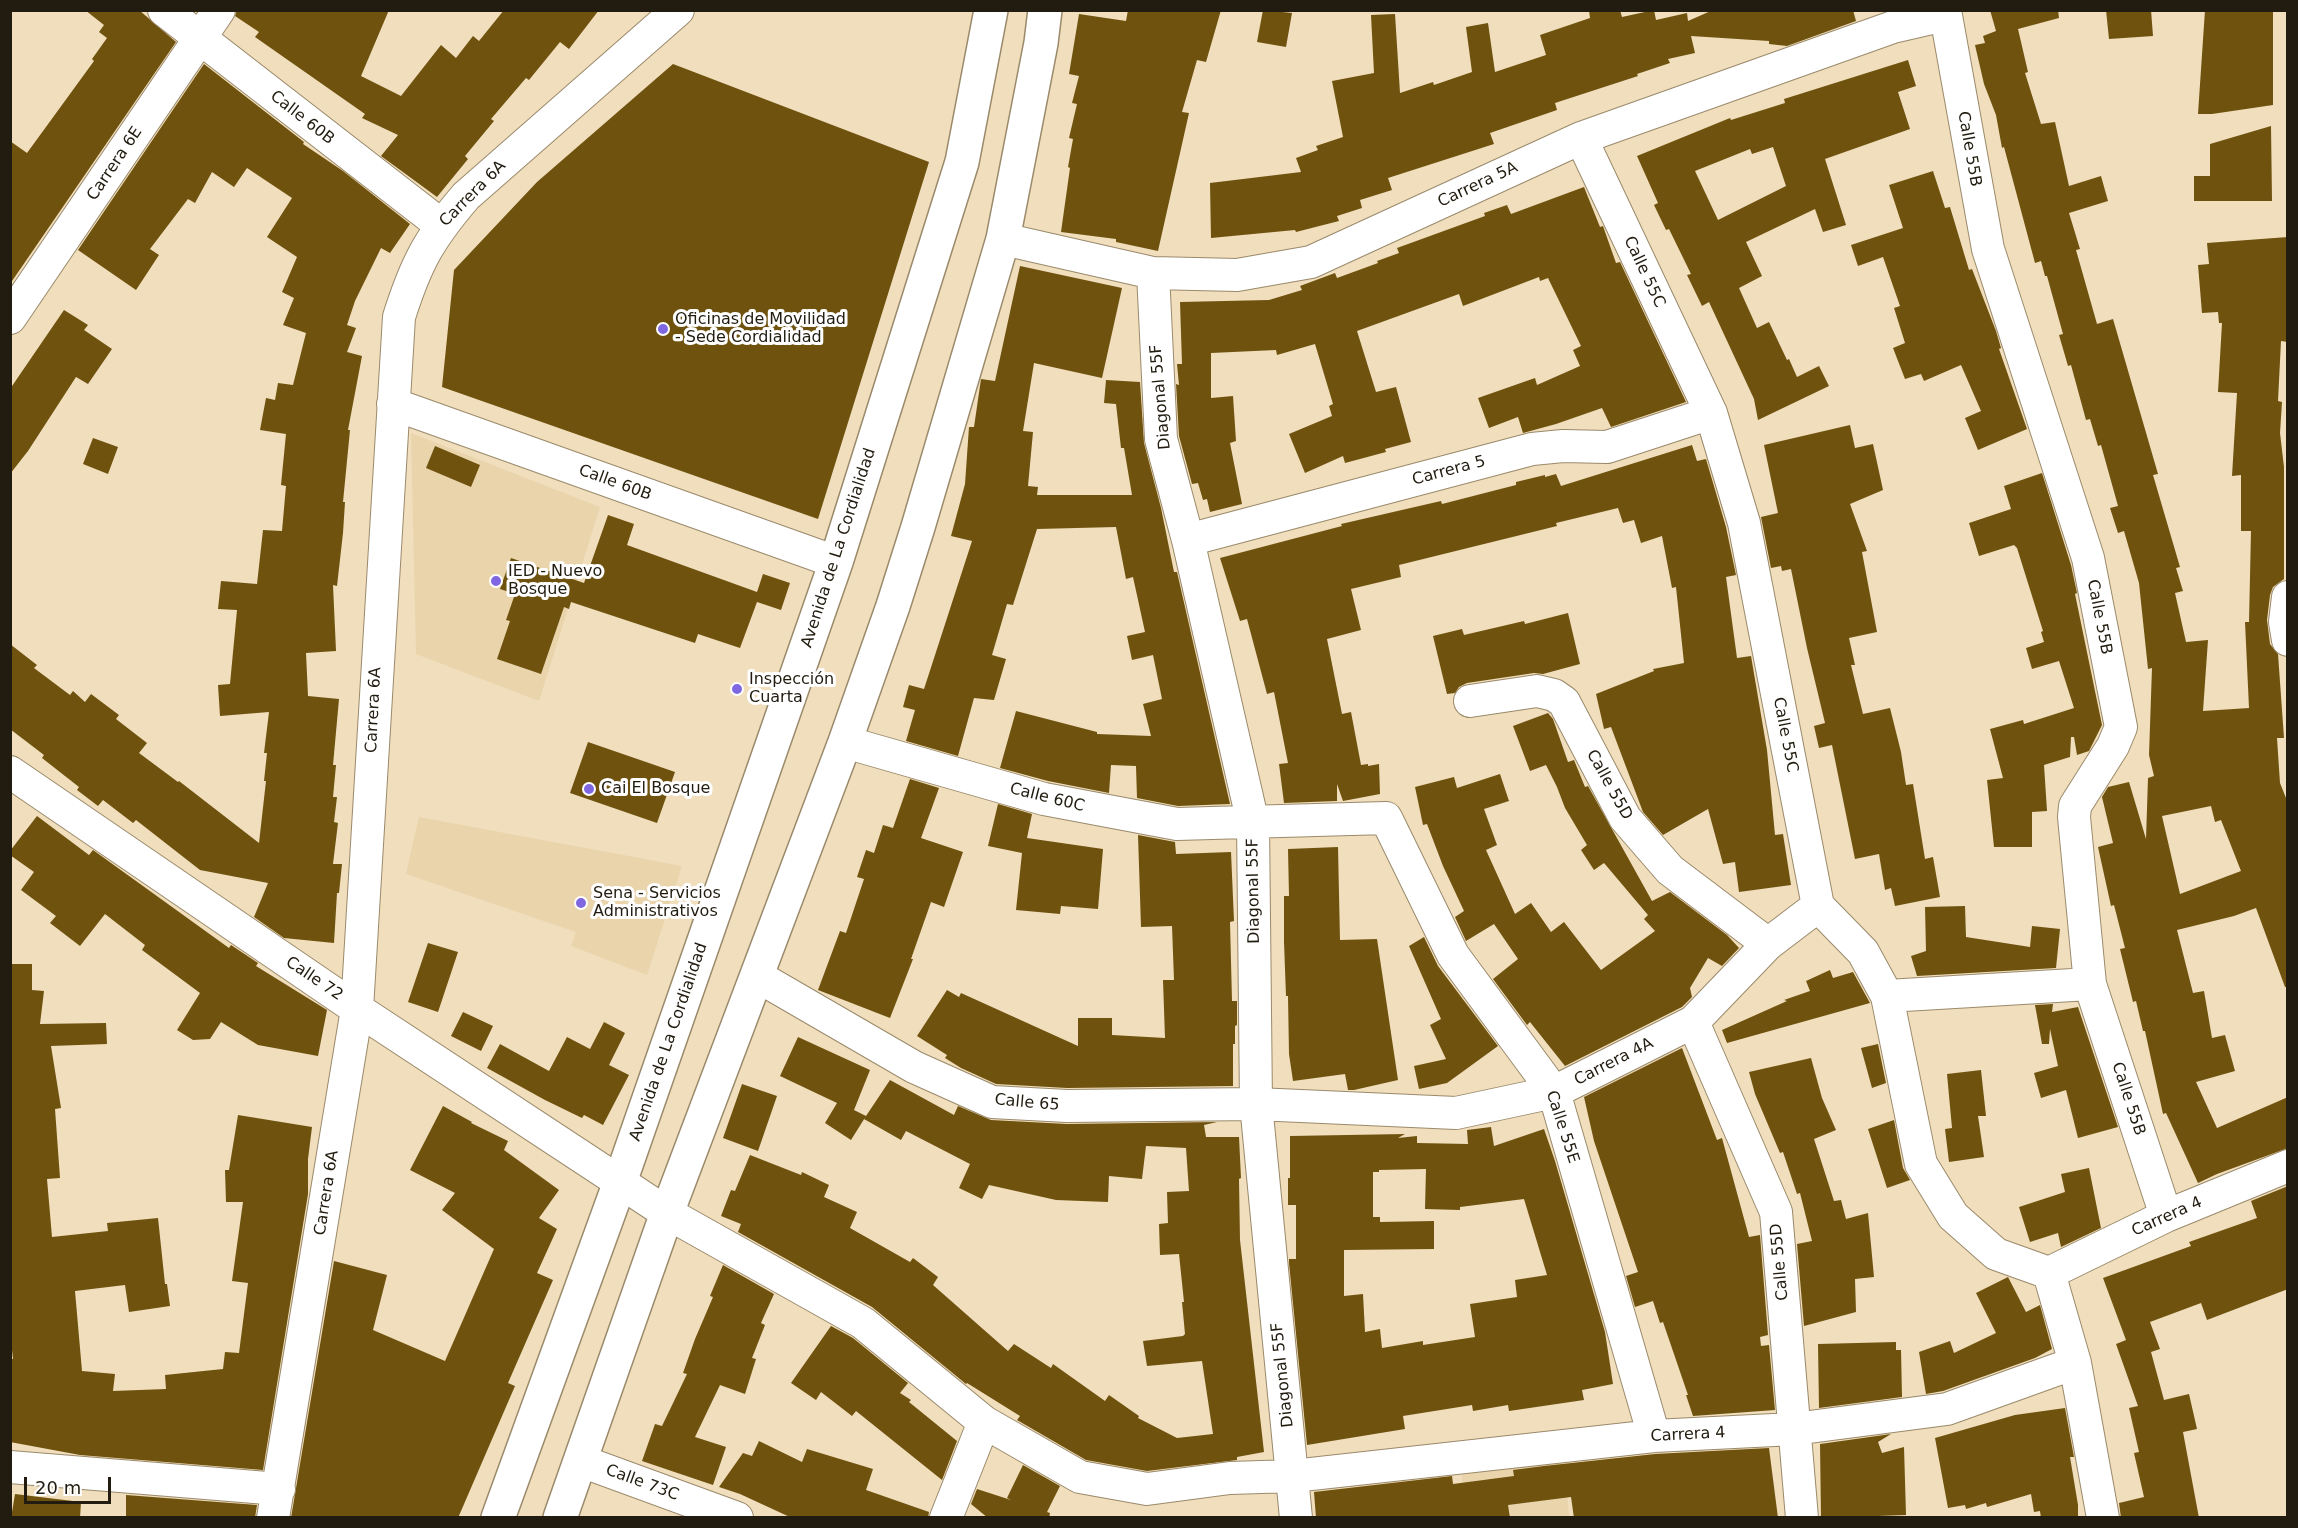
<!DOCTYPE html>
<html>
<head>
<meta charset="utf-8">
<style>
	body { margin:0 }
	#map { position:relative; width:2298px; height:1528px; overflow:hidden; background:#f0debd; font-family:"DejaVu Sans",sans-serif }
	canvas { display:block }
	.frame { position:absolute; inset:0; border:12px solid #221c10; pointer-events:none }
	.scale { position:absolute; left:24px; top:1477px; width:87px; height:27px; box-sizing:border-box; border:3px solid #221c10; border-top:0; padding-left:8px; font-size:18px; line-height:21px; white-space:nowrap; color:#221c10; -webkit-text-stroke:4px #fff; paint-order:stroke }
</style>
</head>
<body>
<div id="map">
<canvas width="2298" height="1528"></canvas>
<div class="frame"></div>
<div class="scale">20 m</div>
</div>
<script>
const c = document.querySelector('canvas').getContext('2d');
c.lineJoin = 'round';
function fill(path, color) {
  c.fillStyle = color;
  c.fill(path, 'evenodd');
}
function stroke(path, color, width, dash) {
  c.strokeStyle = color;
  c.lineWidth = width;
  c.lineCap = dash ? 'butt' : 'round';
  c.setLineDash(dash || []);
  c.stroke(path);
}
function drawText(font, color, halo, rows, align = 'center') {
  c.font = font + ' "DejaVu Sans",sans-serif';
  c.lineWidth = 6;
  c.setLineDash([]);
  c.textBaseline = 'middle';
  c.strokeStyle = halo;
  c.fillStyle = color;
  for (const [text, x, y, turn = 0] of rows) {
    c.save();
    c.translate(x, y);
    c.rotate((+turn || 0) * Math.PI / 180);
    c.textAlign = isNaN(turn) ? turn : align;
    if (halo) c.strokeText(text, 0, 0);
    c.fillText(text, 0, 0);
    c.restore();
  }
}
const built = new Path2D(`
	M411,433L600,507L539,701L416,654Z
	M419,817L682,866L647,975L571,946L576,932L406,874Z
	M1564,1457L1569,1517H1465L1462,1475Z`);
const building = new Path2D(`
	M85,10H139L176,42L10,284V141L27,153L94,61L92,59L107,38L99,32L104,25Z
	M237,10H389L361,76L401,96L441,45L456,58L473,36L479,41L504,10H599L569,49L560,42L529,80L526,78L491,119L494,121L465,156L468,159L437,197L381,156L398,135L362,118L365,114L255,37L259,32L235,16Z
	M1128,10H1221L1206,62L1197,60L1182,112L1189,113L1158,251L1116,242V239L1061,232L1070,168L1068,167L1073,139L1069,138L1077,104L1072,103L1079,76L1069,74L1079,14L1126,21Z
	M1263,10L1292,13L1286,47L1257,42Z
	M1589,10H1620L1622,17L1654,10L1656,20L1687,13L1688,21L1713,10H1853L1856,21L1787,46L1769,44V41L1691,36L1695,53L1668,59L1670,63L1637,74L1638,76L1555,103L1557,110L1490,133L1494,144L1388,178L1392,190L1360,200L1362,208L1337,216L1339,221L1296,232L1295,230L1211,238L1210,183L1301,172L1296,158L1318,150L1316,146L1343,137L1332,81L1374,73L1371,15L1395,14L1400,93L1433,82L1434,85L1472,72L1466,27L1488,23L1495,72L1546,55L1540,35L1590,18Z
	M1990,10H2058L2059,18L2018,29L2028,72L2025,73L2041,124L2055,122L2069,186L2101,176L2108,201L2069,213L2080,249L2076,250L2097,324L2113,319L2158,474L2153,475L2180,567L2176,568L2183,591L2175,593L2186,642L2208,640L2203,711L2249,708L2245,622H2249L2251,531H2241V475L2232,476L2237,393L2218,392L2222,323H2219L2218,312L2202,313L2198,265L2209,264L2207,243L2288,237V342L2281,341L2278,401L2282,402L2280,433L2284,467V579L2273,587L2270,595L2267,620L2270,644L2278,654L2284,738H2277L2280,783L2288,803V987H2285L2256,908L2234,916L2177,930L2193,993L2204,991L2212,1038L2225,1035L2235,1071L2196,1082L2217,1128L2288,1097V1148L2217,1174L2198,1183L2166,1113L2163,1114L2145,1031H2143L2136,1001L2133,1002L2120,949L2125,948L2114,905L2111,906L2098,847L2113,843L2102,797L2108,787L2129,782L2146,839L2148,778L2154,776L2149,755L2152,668L2148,669L2139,583L2124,531L2118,533L2110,508L2118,506L2101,445L2098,446L2090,419L2086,420L2071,365L2068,366L2059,335L2063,334L2047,276H2045L2041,261L2035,263L2004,147L2002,148L1996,115L1984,84L1975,45L1985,43L1983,36L1996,31ZM2211,806L2215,822L2221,820L2241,871L2180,894L2162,816Z
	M2106,10H2151L2153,36L2109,39Z
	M2205,10H2273V105L2212,114H2198Z
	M1908,60L1916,86L1898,92L1910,129L1825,159L1846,225L1823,232L1815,209L1746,242L1762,276L1739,288L1757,328L1769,322L1787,360L1789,359L1797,377L1819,366L1829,386L1758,420L1754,399L1709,302L1702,306L1687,275L1691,274L1669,229L1666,230L1654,205L1658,203L1637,156L1730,118L1731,120L1785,103L1784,99ZM1773,147L1786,186L1718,220L1695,171L1750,149L1752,154Z
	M204,64L304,142L303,144L343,171L410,224L390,253L381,248L355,301L347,325L356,328L347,352L362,356L348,430H350L343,502H345L343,533L337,586L333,585L336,651L306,653L308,696L339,699L333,765H336L333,797H337L334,822L338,823L333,864H342L339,893H337L334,943L284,938L254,917L268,883L200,870L136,820L133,823L103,800L98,806L77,790L79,787L42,758L44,755L10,729V644L37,665L34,668L70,695L73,691L85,702L91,694L119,715L116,719L147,743L139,753L178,782L179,781L259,843L266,781H264L267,753H264L269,712L220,716L218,685L230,684L237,610L218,609L221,581L257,584L263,530L282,531L286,486L281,485L286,434L260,430L266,398L275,400L278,383L293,385L306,333L283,325L294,298L282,292L297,257L267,237L292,198L247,168L234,187L212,172L195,203L188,199L150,249L159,255L136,290L78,250Z
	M673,64L929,162L818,519L442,387L454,270L537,182Z
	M2271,126L2272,201H2194V176H2210V144Z
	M1933,171L1945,208L1950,207L1969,270L1972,269L1996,331L2001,348L1999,349L2027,429L1978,450L1965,418L1981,411L1961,365L1924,381L1921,374L1905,379L1893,348L1905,343L1894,308L1900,306L1883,257L1858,266L1851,245L1903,228L1889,185Z
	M1584,187L1600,227L1603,226L1604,229L1616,263L1620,262L1686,402L1611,427L1602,408L1556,424L1523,433L1518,417L1489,428L1478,398L1535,378L1537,385L1580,366L1573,350L1581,346L1548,278L1540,281L1539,277L1463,306L1459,294L1357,331L1376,392L1396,387L1411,442L1385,449L1386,452L1345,463L1343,456L1305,473L1289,434L1332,416L1329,406L1333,404L1315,344L1277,355L1276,350L1211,353V398L1233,396L1236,441L1230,443L1242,504L1210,512L1207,499L1203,500L1198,483L1192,484L1179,436L1176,384L1179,385L1177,364H1182L1180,302L1269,300L1302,290L1300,286L1335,273L1337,278L1378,263L1377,261L1399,253L1397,248L1485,216L1484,213L1507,205L1511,214Z
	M1020,266L1122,288L1102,378L1034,363L1023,431L1033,432L1028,486L1038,487L1037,495H1132L1124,448H1121L1116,404L1104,403L1106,380L1140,382L1144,443L1161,508L1174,572H1177L1230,804L1178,806L1137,798L1136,766L1111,765L1109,793L1048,781L1000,768L1016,711L1097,732V734L1151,736L1143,704L1162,699L1153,655L1132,660L1127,636L1145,632L1133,577L1126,579L1116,527L1037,529L1013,605L1007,604L992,655L1006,659L994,700L974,698L958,756L906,741L915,710L903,707L909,685L924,689L972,541L951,536L965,484L969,427H974L981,379L995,381Z
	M64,310L88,325L84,330L112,349L88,384L76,377L28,451L10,474V389Z
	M1850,425L1855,448L1873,444L1883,490L1850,504L1867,551L1862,552L1877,632L1849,638L1855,665H1851L1863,714L1890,708L1901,752L1906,785L1913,784L1925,859L1933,857L1940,897L1895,906L1891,888L1885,890L1879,854L1855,859L1832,745L1819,748L1814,726L1825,723L1807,648L1791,569L1782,571L1781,566L1771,568L1761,517L1778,513L1764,445Z
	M93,438L118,447L108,474L83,464Z
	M1692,445L1697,461L1706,459L1726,527L1736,575L1726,577L1737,658L1751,656L1767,750L1775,835L1783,834L1791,885L1739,892L1735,862L1723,864L1708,809L1663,835L1643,812L1611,727L1604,729L1596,694L1654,671L1653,669L1684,663L1676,587L1672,588L1662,536L1641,543L1634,520L1623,523L1618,508L1556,523L1557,526L1399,565L1401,577L1351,589L1361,630L1327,639L1342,714L1351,712L1361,765L1368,764V766L1379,764L1380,794L1343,801L1337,784V801L1284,803L1279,764L1288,763L1274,692L1267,694L1247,619L1240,621L1220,558L1342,526L1341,524L1441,501L1442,504L1516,485V482L1545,475V477L1556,474L1561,486Z
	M435,446L480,465L471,487L426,468Z
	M2042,473L2071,565L2077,593L2075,594L2102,725L2089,751L2077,755L2074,737H2071L2070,757L2044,765L2047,811L2032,812V847H1994L1987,780L2003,778L1990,729L2023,720L2024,724L2074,708L2059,661L2032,669L2026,648L2044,642L2041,632L2043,631L2017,548L2014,545L1979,556L1969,523L2011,509L2004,486Z
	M608,515L634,524L627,545L757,592L763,574L790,583L781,610L757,602L740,648L698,634L695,643L571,602L569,609L564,607L541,674L497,659L510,621L506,620L515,594L500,589L511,558L584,583Z
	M1568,613L1580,664L1543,674L1534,673L1467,683L1459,687L1455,693L1447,694L1433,636L1462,629L1464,635L1524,621L1525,624Z
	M1548,713L1553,719L1568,762L1574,760L1585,787L1588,786L1652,901L1670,892L1727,935L1739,948L1722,966L1708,958L1690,988L1692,997L1682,1007L1565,1066L1530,1022L1527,1025L1493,979L1518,959L1494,924L1466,941L1455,917L1464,911L1443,866L1427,824L1423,825L1415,787L1454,777L1457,788L1500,774L1509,801L1484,809L1497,845L1486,850L1515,914L1531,903L1551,932L1564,922L1601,970L1655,931L1644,919L1648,915L1604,863L1594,870L1581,850L1587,845L1565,808L1557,787L1546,765L1530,771L1513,726Z
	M588,742L675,772L657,823L570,793Z
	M910,779L939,788L921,838L963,852L944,907L931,902L911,959H913L890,1018L818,990L840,931L846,933L864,879L857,877L866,850L874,853L883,825L893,828Z
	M998,804L1032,814L1027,838L1103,849L1098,909L1061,906L1060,914L1016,910L1022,853L988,846Z
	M37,816L89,855L93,850L229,948L231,945L258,963L256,966L327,1010L318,1056L258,1045L221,1022L210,1039L193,1040L177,1030L200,993L142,950L145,945L105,914L80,946L50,923L56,916L21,890L34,872L10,855V851Z
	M1138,835L1175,842L1176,854L1231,852L1234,921L1230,922L1232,1001H1237V1025L1235,1026V1044H1233V1086L1067,1088L996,1084L961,1068L945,1058L947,1055L917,1036L947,990L959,997L961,993L1078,1046V1018H1112V1035L1165,1038L1163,980H1174L1172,926L1141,927Z
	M1338,847L1340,940L1377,939L1398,1080L1354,1090H1348L1345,1074L1293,1081L1289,1054L1288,996H1286L1284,942V896H1289L1288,849Z
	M1965,906L1966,937L2030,947L2032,926L2060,929L2056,968L1917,976L1911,956L1926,951L1925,907Z
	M1424,937L1438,966L1498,1046L1447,1083L1419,1089L1414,1066L1446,1059L1430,1025L1441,1019L1409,946Z
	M428,943L458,952L438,1012L408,1002Z
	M10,964H32V990L44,991L40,1024L106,1023L107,1044L51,1046L61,1108L55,1109L60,1178L47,1179L52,1237L108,1231L107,1223L158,1218L165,1284H167L170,1306L129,1312L125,1285L75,1291L82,1371L115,1374L113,1391L166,1389L165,1375L223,1369L225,1352L239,1353L248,1283L232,1281L243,1202H226L225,1170H229L238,1115L312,1127L308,1159V1194L263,1470L80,1455L10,1442V1359H13L10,1332Z
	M1830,970L1833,978L1853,972L1870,1003L1727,1043L1722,1030L1787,1001L1784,1000L1810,991L1806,981Z
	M2053,1004L2052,1012L2078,1007L2118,1127L2078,1138L2066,1090L2041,1098L2034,1073L2058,1066L2050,1029L2049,1044H2042L2035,1005Z
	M463,1012L493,1026L481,1051L451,1036Z
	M604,1022L625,1033L609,1065L629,1075L603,1125L584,1115L582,1118L545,1100L487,1068L500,1044L549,1071L567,1037L590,1049Z
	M798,1037L870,1070L854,1110L866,1116L851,1140L825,1123L837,1103L780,1076Z
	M1878,1044L1886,1083L1872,1088L1861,1048Z
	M1682,1048L1717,1140L1722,1138L1749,1237L1760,1235L1768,1335L1760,1337L1761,1346L1769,1345L1775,1410L1693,1416L1686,1395H1688L1663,1322L1660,1323L1653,1301L1635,1307L1626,1276L1638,1272L1594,1141L1584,1097Z
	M1811,1058L1822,1098L1836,1130L1814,1139L1834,1201L1841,1200L1846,1219L1868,1213L1874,1277L1855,1279L1856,1312L1804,1326L1797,1244L1812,1241L1800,1193L1797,1194L1783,1152L1780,1153L1755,1094L1749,1072Z
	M1981,1070L1986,1116H1978L1984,1157L1949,1162L1945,1129L1952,1128L1947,1074Z
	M890,1080L954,1115L958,1106L991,1120L1067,1124L1217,1122L1204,1125L1206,1137H1239L1241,1178L1239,1179L1240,1240L1264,1452L1237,1457V1460L1147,1471L1086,1460L1017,1420L1020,1416L967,1383L966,1384L872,1307L738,1232L741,1224L721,1216L731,1190L735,1191L750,1155L801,1175L802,1172L829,1185L824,1197L857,1212L850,1228L910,1262L913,1258L938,1277L933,1285L1008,1351L1014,1344L1051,1368L1053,1364L1105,1401L1109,1395L1139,1416L1138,1418L1177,1438L1213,1434L1202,1361L1147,1366L1143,1341L1183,1336L1185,1334L1182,1302H1184L1179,1254L1160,1255L1159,1224L1168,1223L1167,1192L1189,1191L1186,1148L1146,1146L1142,1179L1109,1176L1108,1202L1056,1200L989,1185L982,1199L959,1188L970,1164L906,1131L901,1140L864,1119Z
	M742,1084L777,1096L758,1151L723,1138Z
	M443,1106L472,1122L471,1123L508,1141L504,1150L559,1190L539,1218L557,1229L537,1273L553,1280L508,1383L515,1386L458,1518H291L334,1261L387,1275L373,1330L445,1361L494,1249L442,1210L455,1193L410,1170Z
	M1894,1120L1903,1168L1910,1180L1887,1188L1868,1129Z
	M1491,1127L1494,1146L1544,1129L1555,1161L1605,1332L1613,1384L1582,1390L1584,1400L1509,1411L1508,1405L1473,1411L1472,1405L1403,1416L1405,1429L1307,1445L1289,1263V1259H1296V1205H1288V1178H1290V1136L1405,1134L1398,1138L1417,1136V1143L1468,1144L1467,1130ZM1426,1169L1425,1209L1460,1210V1207L1524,1199L1547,1275L1515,1280L1517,1297L1470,1304L1475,1337L1423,1345V1341L1382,1348L1380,1329L1365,1332L1363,1294L1344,1296V1250L1434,1249V1221L1380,1222V1217H1373V1172H1379V1170Z
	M2089,1168L2101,1228L2061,1247L2058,1233L2030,1242L2019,1207L2065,1192L2061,1174Z
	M2288,1186V1289L2207,1320L2201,1303L2150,1322L2160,1349L2151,1352L2164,1400L2189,1394L2197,1429L2183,1432L2199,1518H2121L2119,1503L2144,1497L2134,1453L2139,1452L2129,1408L2138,1406L2116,1344L2126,1340L2103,1278L2191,1246L2189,1242L2257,1218L2251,1201Z
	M723,1265L774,1294L761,1323L765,1325L752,1358L756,1359L745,1394L720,1385L695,1437L726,1447L713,1485L642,1461L655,1424L662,1426L687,1374L683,1373L695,1339L713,1297L710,1296Z
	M2008,1277L2026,1312L2040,1305L2052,1349L2035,1358L1943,1391L1926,1394L1919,1352L1950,1341L1954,1353L1996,1333L1976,1293Z
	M831,1326L853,1338L908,1383L900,1393L911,1400L909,1402L957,1441L942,1480L856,1411L852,1416L821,1392L816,1400L791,1383Z
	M1896,1342V1350H1901L1902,1397L1819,1408L1818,1344Z
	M2065,1408L2074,1457H2070L2078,1505V1518H2041L2040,1511L2034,1512L2031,1494L1987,1507L1986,1503L1966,1509L1965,1505L1948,1508L1935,1438L2015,1415Z
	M1891,1434L1878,1442L1882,1453L1904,1447L1906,1515L1821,1518L1820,1444Z
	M759,1441L802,1462L807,1449L873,1469L866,1490L929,1512L928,1518H792L740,1494L719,1487L743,1453L752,1456Z
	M1769,1448L1778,1518H1574L1571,1497L1508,1505L1510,1518H1316L1314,1492L1452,1476L1453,1484L1514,1476L1513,1470L1544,1466L1655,1454Z
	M1023,1465L1060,1486L1047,1512L1050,1513L1049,1518H988L971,1504L977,1489L1011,1500L1007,1498Z
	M15,1494L81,1502L80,1518H11Z
	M126,1495L257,1505L255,1518H126Z`);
const minor = new Path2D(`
	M164,10L441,225
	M1945,10L1988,249L2088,558L2121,727L2113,746L2075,806L2074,817L2090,984L2166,1216
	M1581,138L1711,413L1744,523L1818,906L1863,952L1887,996L1921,1164L1953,1216L1996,1254L2049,1273
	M1003,239L1153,273L1237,275L1311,262L1581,138L1893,27L1945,15
	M1153,273L1161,439L1188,540L1253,823L1256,1104L1296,1518
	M10,318L219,10
	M393,404L836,562
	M1188,540L1532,449L1563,446L1607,447L1711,413
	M2288,597L2285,622L2288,640
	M1470,701L1537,691L1554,695L1564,702L1625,818L1670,870L1768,944
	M845,742L1044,799L1177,824L1386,818L1453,955L1554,1092L1654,1436
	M10,772L357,1009L667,1213L863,1323L984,1422L1080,1477L1147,1489L1230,1478L1293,1476L1654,1436L1794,1429L1947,1409L2075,1363
	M757,976L914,1067L992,1102L1067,1106L1256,1104L1456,1113L1554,1092L1693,1022L1768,944L1818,906
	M1887,996L2090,984
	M1693,1022L1776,1212L1802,1518
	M2049,1273L2166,1216L2288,1166
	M2049,1273L2075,1363L2103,1518
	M581,1461L737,1518
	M10,1467L279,1489
	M273,1518L357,1009L399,317C416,263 429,239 466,196L678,10
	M946,1518L984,1422`);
const secondary = new Path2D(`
	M498,1518L620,1182L836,562L962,162L991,10
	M560,1518L667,1213L845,742L893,606L918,527L1003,239L1041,43L1045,10`);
const markers = [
	[663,329,6,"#7f67e2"],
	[496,581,6,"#7f67e2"],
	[737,689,6,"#7f67e2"],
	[589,789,6,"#7f67e2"],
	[581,903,6,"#7f67e2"]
];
const streetNames = [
	["Calle 60B",302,118,38],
	["Calle 55B",1969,149,80],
	["Carrera 6E",115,164,-56],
	["Carrera 5A",1478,185,-25],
	["Carrera 6A",473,194,-45],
	["Calle 55C",1644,272,65],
	["Diagonal 55F",1161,397,-95],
	["Carrera 5",1449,471,-15],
	["Calle 60B",615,483,20],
	["Avenida de La Cordialidad",839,548,-72],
	["Calle 55B",2099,617,79],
	["Carrera 6A",374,710,-87],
	["Calle 55C",1785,735,79],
	["Calle 55D",1609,785,61],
	["Calle 60C",1047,798,14],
	["Diagonal 55F",1254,891,-91],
	["Calle 72",314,979,34],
	["Avenida de La Cordialidad",669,1042,-71],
	["Carrera 4A",1614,1062,-27],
	["Calle 55B",2128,1099,72],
	["Calle 65",1027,1103,5],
	["Calle 55E",1562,1127,72],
	["Carrera 6A",327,1193,-81],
	["Carrera 4",2167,1217,-24],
	["Calle 55D",1780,1262,-95],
	["Diagonal 55F",1283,1375,-96],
	["Carrera 4",1688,1435,-3],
	["Calle 73C",642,1483,20]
];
const poiNames = [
	["Oficinas de Movilidad",675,320],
	["- Sede Cordialidad",675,338],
	["IED - Nuevo",508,572],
	["Bosque",508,590],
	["Inspección",749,680],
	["Cuarta",749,698],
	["Cai El Bosque",601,789],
	["Sena - Servicios",593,894],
	["Administrativos",593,912]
];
fill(built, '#e9d4ac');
fill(building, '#6f520e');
stroke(minor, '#9a8a6b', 34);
stroke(secondary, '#9a8a6b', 36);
stroke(minor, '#fff', 32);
stroke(secondary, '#fff', 33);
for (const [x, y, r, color] of markers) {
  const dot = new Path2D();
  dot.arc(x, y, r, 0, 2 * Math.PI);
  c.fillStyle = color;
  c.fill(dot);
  stroke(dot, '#fff', 2);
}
drawText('16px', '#221c10', '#fff', streetNames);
drawText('16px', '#221c10', '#fff', poiNames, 'left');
</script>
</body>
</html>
